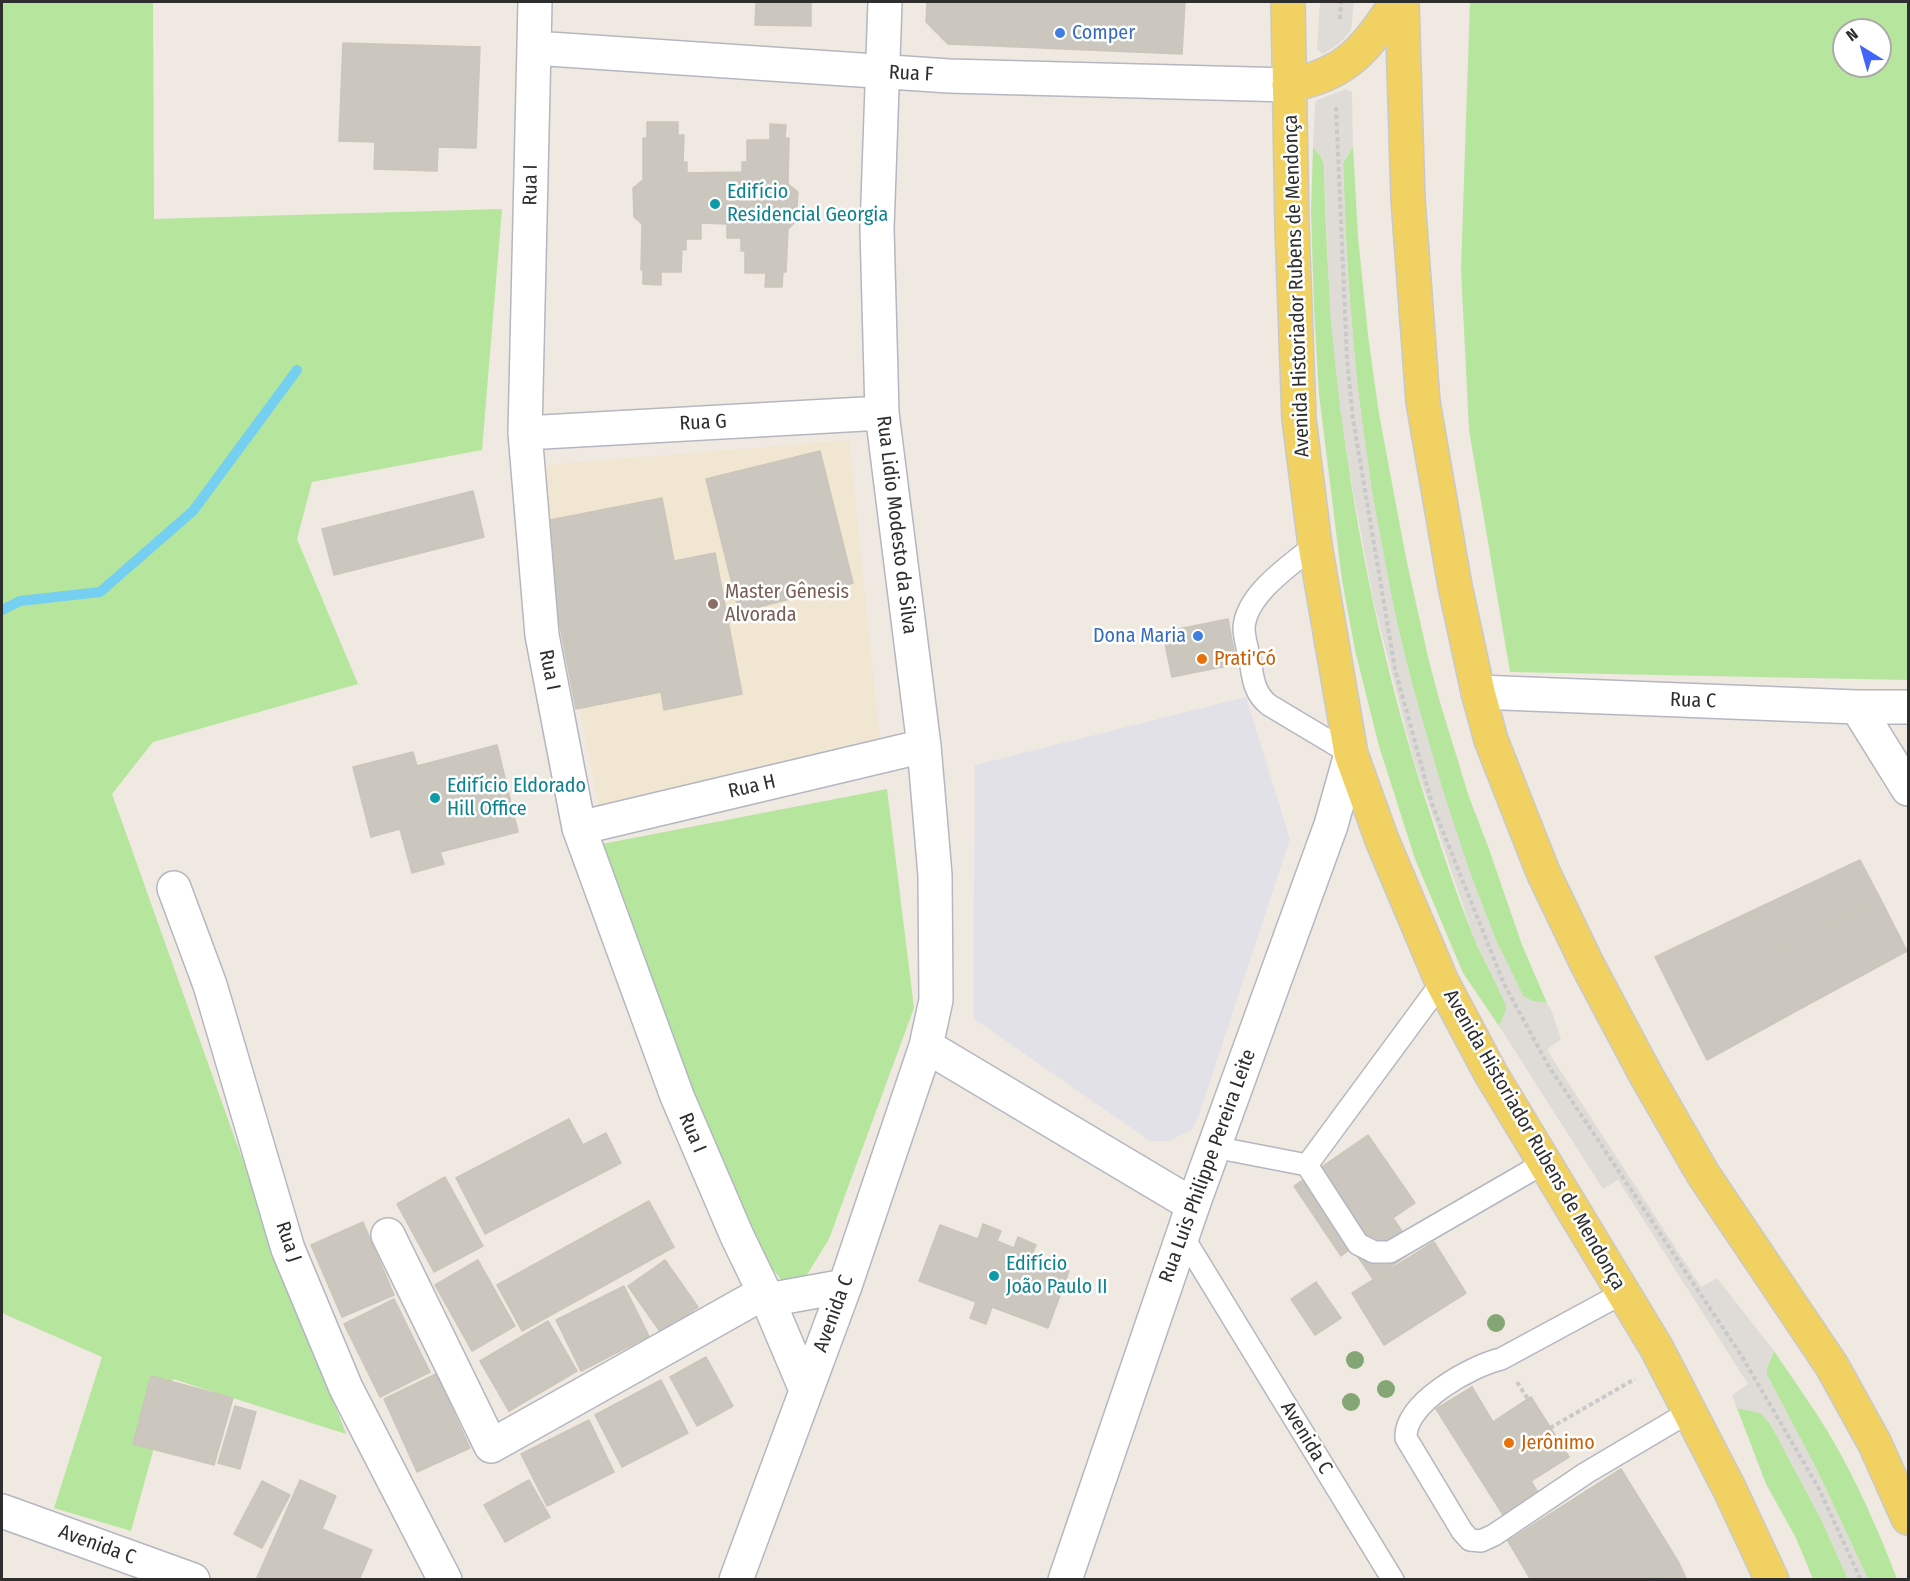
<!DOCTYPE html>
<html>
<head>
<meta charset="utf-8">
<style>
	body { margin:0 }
	#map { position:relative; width:1910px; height:1581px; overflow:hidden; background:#efe9e1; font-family:"Fira Sans Condensed",sans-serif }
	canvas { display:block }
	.frame { position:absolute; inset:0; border:3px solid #2e2e2e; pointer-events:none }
	.north { position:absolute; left:1832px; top:18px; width:60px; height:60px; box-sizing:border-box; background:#fff; border:2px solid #ababab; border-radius:50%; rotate:323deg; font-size:16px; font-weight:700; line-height:24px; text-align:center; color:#2e2e2e }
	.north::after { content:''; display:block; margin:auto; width:21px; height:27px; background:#4264fb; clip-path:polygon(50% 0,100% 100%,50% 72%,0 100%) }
</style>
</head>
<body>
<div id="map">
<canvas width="1910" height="1581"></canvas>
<div class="frame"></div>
<div class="north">N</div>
</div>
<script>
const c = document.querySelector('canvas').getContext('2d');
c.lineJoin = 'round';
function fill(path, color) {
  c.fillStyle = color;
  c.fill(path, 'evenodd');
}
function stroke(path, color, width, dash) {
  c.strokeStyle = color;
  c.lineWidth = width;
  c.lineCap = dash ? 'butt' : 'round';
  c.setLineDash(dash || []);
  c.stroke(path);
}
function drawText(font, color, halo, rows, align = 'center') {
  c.font = font + ' "Fira Sans Condensed",sans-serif';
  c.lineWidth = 5;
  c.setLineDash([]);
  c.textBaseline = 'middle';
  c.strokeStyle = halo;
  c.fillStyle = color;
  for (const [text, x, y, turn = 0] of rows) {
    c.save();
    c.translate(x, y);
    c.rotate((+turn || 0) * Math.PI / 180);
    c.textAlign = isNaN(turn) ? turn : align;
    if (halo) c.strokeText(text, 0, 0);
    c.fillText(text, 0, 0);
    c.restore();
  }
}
const industrial = new Path2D(`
	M1246,697L1290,839L1197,1121L1191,1130L1169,1141H1150L973,1018L975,765Z`);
const education = new Path2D(`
	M849,440L880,741L599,810L535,466Z`);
const green = new Path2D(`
	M2,2H153L154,219L502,209L482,450L312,482L297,539L358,684L153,742L112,794L235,1139L346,1434L173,1379L131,1531L54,1508L102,1357L2,1313Z
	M1470,2H1908V680L1510,672L1469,430L1461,269ZM1844,30H1880V66H1844Z
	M1313,147L1322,158L1324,165C1328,380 1360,594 1425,798C1440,844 1455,891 1473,935C1482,959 1497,981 1506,1005V1011L1499,1026L1463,973L1415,859L1379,746L1355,650L1342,580L1319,394L1314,309L1311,212Z
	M1353,147L1358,237L1368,335L1379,414L1407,563L1428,657L1439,699L1469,797L1489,849L1522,945L1547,1003L1532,1001L1523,996C1514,977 1504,958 1495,938C1469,876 1448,810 1429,745C1389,609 1363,468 1352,326C1347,272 1345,217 1343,163Z
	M887,789L914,1008L829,1239L805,1278L785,1284L760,1254L733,1202L602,844Z
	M1774,1351C1792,1378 1811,1404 1828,1432C1856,1479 1878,1529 1897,1579H1868L1817,1470L1767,1375V1367Z
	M1737,1408L1761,1413L1771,1425L1822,1521L1848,1579H1813L1796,1538L1766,1484Z`);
const plaza = new Path2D(`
	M1320,2H1354L1351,30L1339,44L1323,54L1317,49Z
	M1346,89L1352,92V94L1353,147L1343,163L1347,265L1357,382L1372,491L1396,619L1409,673L1443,791L1471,875L1496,940L1523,996L1532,1001L1547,1003L1552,1012L1561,1039L1547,1050L1701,1287L1717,1278L1774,1351L1767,1367V1375L1817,1470L1868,1579H1848L1822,1521L1771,1425L1761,1413L1737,1408L1732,1395L1748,1384L1618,1180L1603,1189L1499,1026L1506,1011V1005L1474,938L1413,757L1373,599L1350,474L1340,408L1330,313L1324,165L1322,158L1313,147L1315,104L1317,100Z`);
const stream = new Path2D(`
	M2,610L20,601L100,592L193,511L297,370`);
const building = new Path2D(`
	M756,2H811V26L755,25Z
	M927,2H1185L1182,54L948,44L926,22Z
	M343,43L480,47L476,148L438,147L437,171L374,169L375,142L339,141Z
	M647,122H678V135H684L683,162H687V173L742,172V162H747V140H770V124L786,125L785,138H789L788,184L798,192L796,221L788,229L786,272H783L782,287H765L766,273H745V251H741V238H727V224L701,223V239H686V250L682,249L681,272H661V285L643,284V270H641L642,224L634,217L633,188L643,180V138H647Z
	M820,451L853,583L739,612L706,479Z
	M473,491L484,537L334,575L322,529Z
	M662,498L674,561L715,553L742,694L664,710L661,692L576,709L540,522Z
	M1228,619L1232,641L1167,654L1163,632Z
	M1232,641L1237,664L1172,677L1167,654Z
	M497,745L518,832L440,852L444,864L412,873L400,829L371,837L353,767L413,752L417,766Z
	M1860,860L1880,898L1778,952L1754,910Z
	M1880,898L1907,951L1809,1004L1778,952Z
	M1754,910L1778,952L1679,1005L1655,957Z
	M1778,952L1809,1004L1707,1060L1679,1005Z
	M569,1119L583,1145L606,1133L621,1163L485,1234L456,1178Z
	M1368,1135L1415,1203L1393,1218L1415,1250L1373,1279L1352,1248L1341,1256L1294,1186Z
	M445,1177L483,1246L434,1272L397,1204Z
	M649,1201L674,1247L522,1331L497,1285Z
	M363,1222L394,1295L342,1317L311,1245Z
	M983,1224L1001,1231L997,1241L1014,1248L1018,1237L1036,1245L1031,1257L1069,1271L1048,1328L992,1307L986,1324L970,1318L976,1302L919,1281L940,1225L978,1239Z
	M1434,1242L1466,1293L1384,1345L1352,1293Z
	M478,1260L515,1326L472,1351L435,1285Z
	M665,1260L698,1307L661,1333L628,1286Z
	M1316,1282L1341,1318L1315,1335L1291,1299Z
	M624,1286L649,1336L581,1371L556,1320Z
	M394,1299L430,1372L380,1397L344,1324Z
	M548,1321L577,1371L509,1411L480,1361Z
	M706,1357L733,1406L697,1426L670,1377Z
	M436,1374L470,1448L417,1472L384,1399Z
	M151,1376L233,1398L214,1465L133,1444Z
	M661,1380L688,1433L622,1467L595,1415Z
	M1472,1387L1493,1422L1531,1397L1569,1457L1531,1481L1540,1496L1505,1518L1436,1409Z
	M235,1406L256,1412L240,1469L218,1463Z
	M589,1420L614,1472L547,1506L521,1454Z
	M1621,1469L1679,1563L1651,1580H1531L1508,1541Z
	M300,1480L336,1496L322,1529L372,1550L359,1580H256Z
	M529,1480L550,1517L505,1542L484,1505Z
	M262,1481L290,1495L262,1548L234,1534Z
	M1679,1563L1687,1580H1651Z`);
const path = new Path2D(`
	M1340,19L1341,2
	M1336,107L1347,359L1353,419L1395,669L1432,804L1504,984L1548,1065L1741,1355L1818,1487L1861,1580
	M1517,1382L1528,1399
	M1550,1428L1635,1379`);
const service = new Path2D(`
	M1315,545C1291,565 1246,594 1244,628C1244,638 1248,650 1250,660C1253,679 1254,693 1269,705L1351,754
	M1214,1147L1307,1165L1442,982
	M1307,1165L1358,1244L1374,1252H1390L1544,1163
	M1182,1235L1393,1580
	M1623,1293L1501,1359C1471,1366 1404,1403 1406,1438L1462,1531L1470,1540L1481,1541L1494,1535L1586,1473L1689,1412`);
const minor = new Path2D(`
	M535,2L525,433L542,635L579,828L677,1096L737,1236L768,1300L806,1390
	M534,48L949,76L1289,85
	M525,433L882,413
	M1478,692L1857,707H1908
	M1857,707L1908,789
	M579,828L924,746
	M174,888L210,985L288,1249L346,1388L445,1580
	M926,1046L1193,1205
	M388,1235L491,1446L765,1292
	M768,1300L845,1286
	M2,1511L193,1580
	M736,1580L845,1286L926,1046L936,1000L935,875L924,746L882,413L877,229L885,2`);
const tertiary = new Path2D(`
	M1065,1580L1193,1205L1331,825L1351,754`);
const primary = new Path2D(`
	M1288,2L1292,226L1299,419L1315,545L1351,754L1382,840L1442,982L1491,1074L1656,1347L1729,1488L1772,1580
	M1402,2L1408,199L1423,402L1455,586L1478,692L1491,740L1543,872L1587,964L1647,1077L1703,1174L1832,1366L1875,1444L1908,1518
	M1289,85C1347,75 1366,48 1397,2`);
const trees = [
	[1496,1323],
	[1355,1360],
	[1386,1389],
	[1351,1402]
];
const markers = [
	[1060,33,6,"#3f7fe0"],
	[715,204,6,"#0f9aa8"],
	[713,604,6,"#8d6e63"],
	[1198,636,6,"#3f7fe0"],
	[1202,659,6,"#e8710a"],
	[435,798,6,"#0f9aa8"],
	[994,1276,6,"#0f9aa8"],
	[1509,1443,6,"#e8710a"]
];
const shopNames = [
	["Comper",1072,33],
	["Dona Maria",1186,636,"right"]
];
const streetNames = [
	["Rua F",911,74,3],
	["Rua I",531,185,-89],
	["Avenida Historiador Rubens de Mendonça",1297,286,-92],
	["Rua G",703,423,-3],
	["Rua Lidio Modesto da Silva",896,525,83],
	["Rua I",549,670,79],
	["Rua C",1693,701,2],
	["Rua H",752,787,-13],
	["Rua I",692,1133,67],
	["Avenida Historiador Rubens de Mendonça",1534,1140,60],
	["Rua Luis Philippe Pereira Leite",1208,1166,-70],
	["Rua J",288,1242,71],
	["Avenida C",834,1314,-70],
	["Avenida C",1306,1438,59],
	["Avenida C",97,1545,20]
];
const cultureNames = [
	["Edifício",727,192],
	["Residencial Georgia",727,215],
	["Edifício Eldorado",447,786],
	["Hill Office",447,809],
	["Edifício",1006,1264],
	["João Paulo II",1006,1287]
];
const educationNames = [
	["Master Gênesis",725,592],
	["Alvorada",725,615]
];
const foodNames = [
	["Prati'Có",1214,659],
	["Jerônimo",1521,1443]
];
fill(industrial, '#e3e1e8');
fill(education, '#f0e6d1');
fill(green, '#b6e59e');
fill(plaza, '#dfdcd8');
stroke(stream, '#75cff0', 10);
fill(building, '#cbc7bf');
stroke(building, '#cbc5ba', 1.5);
stroke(service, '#b4b7c1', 24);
stroke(minor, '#b4b7c1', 36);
stroke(tertiary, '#b4b7c1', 36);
stroke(primary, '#c9c9c9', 36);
stroke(path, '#c9c9c9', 4, [4.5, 3]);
stroke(service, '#fff', 21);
stroke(minor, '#fff', 33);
stroke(tertiary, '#fff', 33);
stroke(primary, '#f2d163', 33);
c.fillStyle = '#84a574';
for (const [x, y] of trees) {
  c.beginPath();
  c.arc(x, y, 9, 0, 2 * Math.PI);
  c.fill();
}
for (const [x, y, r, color] of markers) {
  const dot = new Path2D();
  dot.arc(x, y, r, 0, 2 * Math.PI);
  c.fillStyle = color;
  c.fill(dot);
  stroke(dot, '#fff', 2);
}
drawText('20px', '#366cbe', '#fff', shopNames, 'left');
drawText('20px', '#2e2e2e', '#fff', streetNames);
drawText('20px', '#0d838f', '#fff', cultureNames, 'left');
drawText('20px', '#785e54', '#fff', educationNames, 'left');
drawText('20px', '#c56008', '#fff', foodNames, 'left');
</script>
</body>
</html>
